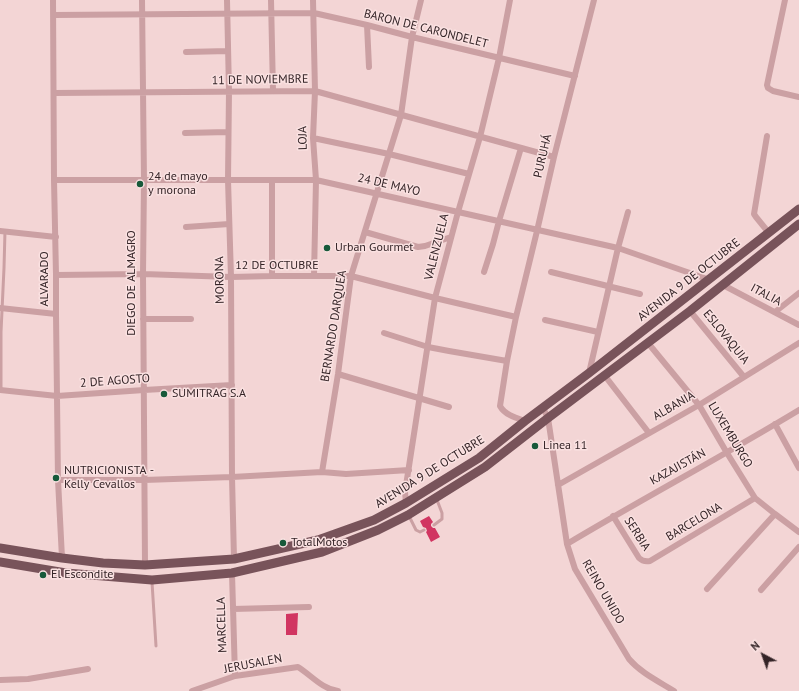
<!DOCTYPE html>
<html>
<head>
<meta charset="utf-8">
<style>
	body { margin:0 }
	#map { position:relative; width:799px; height:691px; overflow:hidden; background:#f3d5d5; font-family:"PT Sans",sans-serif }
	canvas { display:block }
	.north { position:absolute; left:743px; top:635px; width:40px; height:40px; -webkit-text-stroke:3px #fae1e1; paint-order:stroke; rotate:319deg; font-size:11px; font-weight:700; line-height:16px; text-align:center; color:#342427 }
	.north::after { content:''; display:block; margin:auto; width:14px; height:18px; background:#342427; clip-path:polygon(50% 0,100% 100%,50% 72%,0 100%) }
</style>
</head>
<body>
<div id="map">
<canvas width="799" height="691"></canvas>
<div class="north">N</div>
</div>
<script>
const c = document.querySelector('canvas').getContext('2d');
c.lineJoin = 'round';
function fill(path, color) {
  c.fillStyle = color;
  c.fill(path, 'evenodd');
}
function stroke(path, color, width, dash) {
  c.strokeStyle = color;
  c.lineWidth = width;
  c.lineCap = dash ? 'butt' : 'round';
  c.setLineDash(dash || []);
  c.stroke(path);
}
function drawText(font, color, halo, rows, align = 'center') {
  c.font = font + ' "PT Sans",sans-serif';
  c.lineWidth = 3;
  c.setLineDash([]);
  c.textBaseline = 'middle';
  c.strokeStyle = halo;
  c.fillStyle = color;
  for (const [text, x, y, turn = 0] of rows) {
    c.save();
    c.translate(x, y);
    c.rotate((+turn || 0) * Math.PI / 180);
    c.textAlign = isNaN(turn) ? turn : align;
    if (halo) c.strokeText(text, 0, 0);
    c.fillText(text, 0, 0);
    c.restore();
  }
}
const building = new Path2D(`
	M429,516L433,522L431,524V526L433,528H435L440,537L431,542L426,532L427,531L426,528L423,527L420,521Z
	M298,613L297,635H286V614Z`);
const lane = new Path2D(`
	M1,389V332L4,268L5,231
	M409,516L416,530L420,532L424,530
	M434,525L442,519V513L437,500
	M152,582L156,646`);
const street = new Path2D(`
	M53,0L54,180L56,275V314L58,480L62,558
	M142,0L144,180L143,274L145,565
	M227,0L229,91L228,180L231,277L232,477L234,559
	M271,0L273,91
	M313,0L315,91L313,138L316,180L314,276
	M785,0L767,85L768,88L773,91L799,97
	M54,15L314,13L367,25L412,37L575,76
	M367,25L369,67
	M186,52L228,51
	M54,93L315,91L554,157
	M185,133L228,132
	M767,136L754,214L756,217L769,233
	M313,138L389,154L469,174
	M54,180H316L618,248L710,280
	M272,180V276
	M186,227L229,224
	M0,231L56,237
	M365,232L418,247L425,246L451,237
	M484,272L493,244L499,221L521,148
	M551,272L640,294
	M56,275L143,274L231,277L272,276H351L435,298L516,317
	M723,285L799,325
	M0,308L56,314
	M690,311L744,377
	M775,312L799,293
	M143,319H191
	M545,320L598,332
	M384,333L428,347L449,351L507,361
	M648,343L699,405L727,453L755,498L775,514L799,532
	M589,373L618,248L628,212
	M338,374L449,407
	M605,376L649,433
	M0,390L57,396L144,390L232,385
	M543,408L548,418L567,544L575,569L629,659C641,673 658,681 674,691
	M525,421C516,418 505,415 500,406L507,361L516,317L537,231L554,157L594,0
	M775,424L799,468
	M322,472L338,374L351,276L401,115L412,37L421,0
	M58,480H144L232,477L322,472L346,474L409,470
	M558,485L699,405L799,343
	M406,503L405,492L435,298L458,212L480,137L499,58L510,0
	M613,516L639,558C642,561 645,562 650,561L755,498
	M567,544C644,498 723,456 799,410
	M232,573L235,676
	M707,589L775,514
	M761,590L799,547
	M233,609L309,607
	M0,680L28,679L88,669
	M192,691L235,676L298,667C311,675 322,689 338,691`);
const primary = new Path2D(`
	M0,548L62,558L103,563L145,565L234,559L318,540L374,520L406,503L479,458L525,421L589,373L799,209
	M0,562L66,573L152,580L232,573L322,552L378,530L408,515L485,467L548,418L690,311L799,224`);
const markers = [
	[140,184,4,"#17593a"],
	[327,248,4,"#17593a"],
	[164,394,4,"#17593a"],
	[535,446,4,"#17593a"],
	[56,478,4,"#17593a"],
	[283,543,4,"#17593a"],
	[43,575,4,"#17593a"]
];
const streetNames = [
	["BARON DE CARONDELET",426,29,14],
	["11 DE NOVIEMBRE",260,80,-1],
	["LOJA",303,138,-91],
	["PURUHÁ",543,156,-77],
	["24 DE MAYO",389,185,13],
	["VALENZUELA",437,247,-76],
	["12 DE OCTUBRE",277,266],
	["ALVARADO",45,279,-90],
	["MORONA",220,280,-91],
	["AVENIDA 9 DE OCTUBRE",689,280,-38],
	["DIEGO DE ALMAGRO",132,283,-90],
	["ITALIA",766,295,28],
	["BERNARDO DARQUEA",334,326,-81],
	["ESLOVAQUIA",726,337,51],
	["2 DE AGOSTO",115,381,-4],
	["ALBANIA",674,406,-30],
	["LUXEMBURGO",730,435,59],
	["KAZAJISTÁN",678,467,-29],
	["AVENIDA 9 DE OCTUBRE",430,472,-32],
	["BARCELONA",694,522,-31],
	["SERBIA",637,534,57],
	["REINO UNIDO",603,592,60],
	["MARCELLA",222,625,-92],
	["JERUSALEN",253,664,-11]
];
const poiNames = [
	["24 de mayo",148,177],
	["y morona",148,191],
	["Urban Gourmet",335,248],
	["SUMITRAG S.A",172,394],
	["Linea 11",543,446],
	["NUTRICIONISTA -",64,471],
	["Kelly Cevallos",64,485],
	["TotalMotos",291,543],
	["El Escondite",51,575]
];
fill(building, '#d13561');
stroke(lane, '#cba0a3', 3);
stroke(street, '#cba0a3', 6);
stroke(primary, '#78535a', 9);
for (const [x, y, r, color] of markers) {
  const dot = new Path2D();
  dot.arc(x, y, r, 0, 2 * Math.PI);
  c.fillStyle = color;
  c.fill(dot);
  stroke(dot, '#fae1e1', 1.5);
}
drawText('12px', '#342427', '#fae1e1', streetNames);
drawText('12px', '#342427', '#fae1e1', poiNames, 'left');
</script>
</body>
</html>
